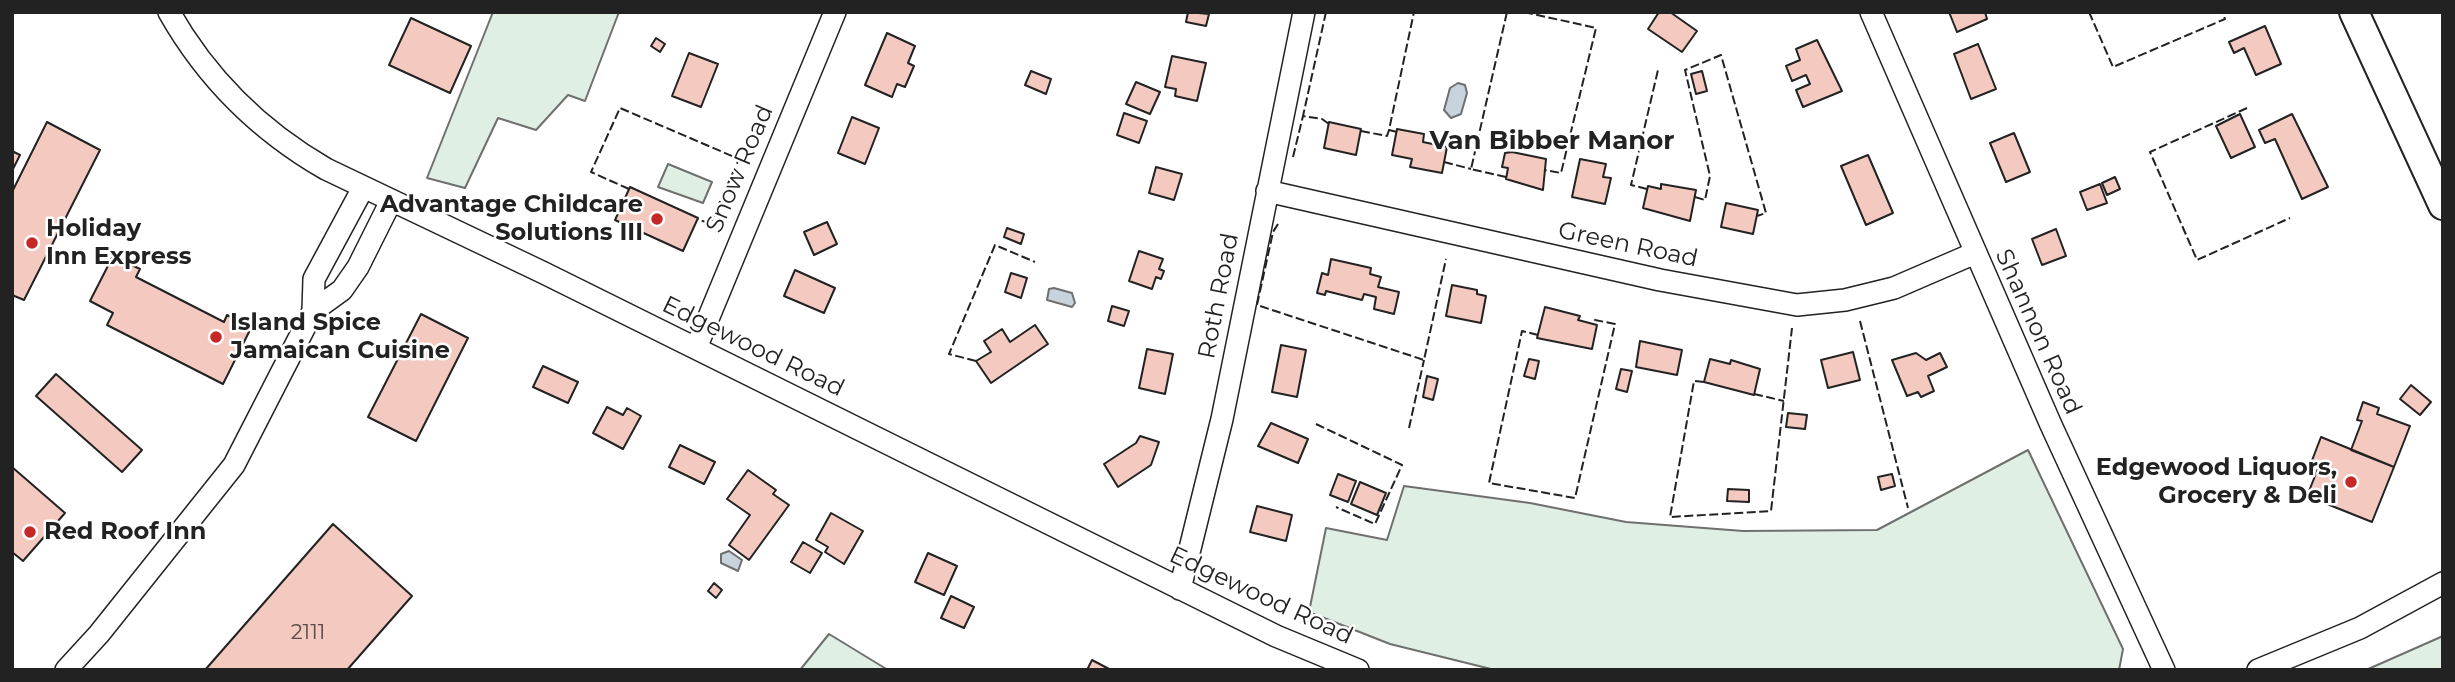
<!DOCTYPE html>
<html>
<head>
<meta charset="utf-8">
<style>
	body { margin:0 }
	#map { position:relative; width:2455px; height:682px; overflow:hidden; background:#fff; font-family:Montserrat,sans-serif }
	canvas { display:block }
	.frame { position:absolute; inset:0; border:14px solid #222; pointer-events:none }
</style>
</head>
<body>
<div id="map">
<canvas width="2455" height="682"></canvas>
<div class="frame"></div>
</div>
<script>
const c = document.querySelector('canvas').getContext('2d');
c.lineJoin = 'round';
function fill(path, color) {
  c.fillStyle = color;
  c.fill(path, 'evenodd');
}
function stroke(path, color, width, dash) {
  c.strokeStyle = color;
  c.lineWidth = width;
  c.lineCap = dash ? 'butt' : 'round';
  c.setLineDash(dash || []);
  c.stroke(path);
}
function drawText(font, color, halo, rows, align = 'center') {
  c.font = font + ' Montserrat,sans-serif';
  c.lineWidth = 5;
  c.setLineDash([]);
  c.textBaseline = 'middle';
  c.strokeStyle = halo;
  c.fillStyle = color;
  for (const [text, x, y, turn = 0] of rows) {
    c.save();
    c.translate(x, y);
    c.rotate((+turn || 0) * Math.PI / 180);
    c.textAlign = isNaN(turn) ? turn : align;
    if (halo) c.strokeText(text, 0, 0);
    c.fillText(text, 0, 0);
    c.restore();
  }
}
const green = new Path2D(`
	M493,12H619L585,101L568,95L536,130L498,118L465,188L427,178Z
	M668,164L712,182L703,203L658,187Z
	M2028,450L2123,649L2119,670H1495L1390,644L1309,612L1326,528L1387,540L1404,486L1530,503L1626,522L1743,531L1877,530Z
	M829,634L888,670H800Z
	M2443,636V670H2366Z`);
const water = new Path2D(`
	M1458,83L1465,85L1467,93L1461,114L1451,118L1444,110L1450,88Z
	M1054,288L1072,293L1075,303L1072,307L1047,300L1049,289Z
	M729,551L742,560L738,571L721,563V554Z`);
const building = new Path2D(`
	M1188,12L1209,14L1206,26L1186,22Z
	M1659,12H1670L1697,31L1682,52L1648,29Z
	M1949,12H1985L1987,19L1957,32Z
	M411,18L471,46L450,93L389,65Z
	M2265,26L2281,64L2256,75L2244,48L2234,53L2229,42Z
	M887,33L915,46L908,63L914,66L905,87L897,84L892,97L865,85Z
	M656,38L665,44L660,52L651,46Z
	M1817,40L1842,91L1803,107L1796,90L1810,84L1806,75L1792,81L1786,66L1800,60L1796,49Z
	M1978,44L1996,89L1971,99L1954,54Z
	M689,53L718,64L701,107L672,96Z
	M1172,56L1206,63L1197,101L1175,96L1176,89L1165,87Z
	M1031,71L1051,79L1046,94L1025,85Z
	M1702,71L1707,91L1696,94L1691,74Z
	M1136,82L1160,92L1150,114L1126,104Z
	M1124,113L1147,121L1139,143L1117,135Z
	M2240,114L2255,147L2231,158L2216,126Z
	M2292,114L2328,187L2302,199L2275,139L2265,143L2259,130Z
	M852,117L879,128L865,164L838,153Z
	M47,122L100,150L24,300L12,295V192Z
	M1329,122L1361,129L1356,155L1324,148Z
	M1397,129L1424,134L1423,142L1447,147L1442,173L1410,167L1412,159L1392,155Z
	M2014,133L2030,172L2006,182L1990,143Z
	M12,151L20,155L12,171Z
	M1512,152L1546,159L1543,190L1506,179L1508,168L1502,167L1505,153Z
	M1868,155L1893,213L1866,225L1841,166Z
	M1580,159L1606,164L1603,177L1611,178L1605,204L1572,197Z
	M1156,167L1182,174L1174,200L1149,193Z
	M2115,177L2120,189L2107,195L2102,183Z
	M1661,184L1696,190L1690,221L1643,208L1648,186L1661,189Z
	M2100,184L2107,203L2087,210L2080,192Z
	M630,187L698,218L683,251L615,220Z
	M1726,203L1758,210L1753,234L1721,227Z
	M827,222L837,244L814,255L804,232Z
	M1007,228L1024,234L1021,244L1004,237Z
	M2056,229L2066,256L2042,265L2032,239Z
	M1139,251L1163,259L1159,269L1164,271L1161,279L1156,277L1152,289L1129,281Z
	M113,256L140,269L136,277L224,322L227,315L251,328L223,384L107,325L113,313L90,301Z
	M1331,259L1371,268L1370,274L1381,277L1378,287L1399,292L1394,314L1374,309L1376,297L1364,294L1362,300L1326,291L1325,295L1317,293L1322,273L1328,275Z
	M795,270L835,288L824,313L784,296Z
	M1011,273L1027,278L1021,298L1005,292Z
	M1452,285L1477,290V294L1486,296L1481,323L1446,316Z
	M1112,306L1129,311L1124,326L1108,321Z
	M1545,307L1580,316L1578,320L1597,325L1592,349L1537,338Z
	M421,314L468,338L416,441L368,417Z
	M1035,325L1048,344L991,383L976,361L991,352L984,341L1002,329L1010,342Z
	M1640,341L1682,350L1677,375L1636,367Z
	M1281,345L1306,350L1297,397L1272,392Z
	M1147,349L1173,354L1165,394L1139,388Z
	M1853,352L1860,380L1828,388L1821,360Z
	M1916,353L1926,360L1940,353L1947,367L1928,376L1934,391L1921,397L1918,392L1907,396L1892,360Z
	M1529,359L1539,361L1535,379L1524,376Z
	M1710,359L1730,364L1731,360L1760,369L1754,395L1704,382Z
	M543,366L578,382L568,403L533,387Z
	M1621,369L1632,371L1627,392L1616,389Z
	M56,374L142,450L122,472L36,396Z
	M1427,376L1438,379L1433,400L1423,397Z
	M2411,385L2431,402L2420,415L2400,399Z
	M2363,402L2379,408L2377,414L2410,426L2394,467L2351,450L2362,421L2357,420Z
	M607,407L623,415L627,408L641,416L623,449L593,433Z
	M1788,413L1807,415L1805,429L1786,427Z
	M1271,423L1308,439L1298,463L1258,446Z
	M1140,436L1159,442L1151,465L1118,487L1104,464L1136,443Z
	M2321,437L2394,467L2372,522L2307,496L2319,466L2311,463Z
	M680,445L715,462L704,484L669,467Z
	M12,467L65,513L23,561L12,552Z
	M748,470L776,490L773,494L789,505L749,560L729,545L750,515L727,499Z
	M1338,474L1356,481L1348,502L1330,495Z
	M1892,474L1895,486L1881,490L1878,477Z
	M1360,482L1386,493L1377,515L1351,504Z
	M1728,489L1749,490V502L1727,501Z
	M1257,506L1292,515L1286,541L1250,532Z
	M831,513L863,531L844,564L825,552L828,547L816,540Z
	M333,524L412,596L347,670H205Z
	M803,542L822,553L810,573L791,562Z
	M928,553L957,566L944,595L915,582Z
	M714,583L722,590L716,598L708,591Z
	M951,596L974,607L964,628L941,618Z
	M1092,660L1111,670H1087Z`);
const minor = new Path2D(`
	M169,12C207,79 260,131 326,169L544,273L1276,636L1358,670
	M1871,12L2051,425L2164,670
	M1267,191L1660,280L1797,305L1845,300L1894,288L1975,253
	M313,311L314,279L363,188
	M696,348L835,12
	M1180,589L1222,419L1304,12
	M66,670L99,634L234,465L313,311L342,290L358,267L391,201
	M2258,670L2360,628L2443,583`);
const major = new Path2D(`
	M2354,12L2443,205`);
const fence = new Path2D(`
	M1326,12L1303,116L1322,119L1329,124
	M1524,12L1596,28L1561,173L1544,170
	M2089,12L2113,67L2225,19L2222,12
	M2247,108L2150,152L2197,260L2290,218
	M1361,131L1387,136L1389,130
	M1397,132L1389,130L1414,12
	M1293,157L1303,116
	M1444,162L1471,169
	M1506,177L1471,169L1507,12
	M629,189L591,172L620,108L739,159L710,224L698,219
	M1647,189L1631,185L1658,70
	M1695,197L1705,200L1710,176L1685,70L1721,55L1766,213L1757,216
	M1278,224L1273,232L1257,305L1424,360L1446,259
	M1860,321L1908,508
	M1538,335L1522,331L1489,483L1575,498L1615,324L1595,320L1594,324
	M976,361L949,354L995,245L1035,262
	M1704,382L1694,381L1670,517L1771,511L1792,328
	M1754,394L1784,401
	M1316,424L1402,465L1375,524L1336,507
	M1409,428L1424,360`);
const markers = [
	[657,219,7,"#c62828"],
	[32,243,7,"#c62828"],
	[216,337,7,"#c62828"],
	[2351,482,7,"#c62828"],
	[30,532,7,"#c62828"]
];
const numberNames = [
	["2111",308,633]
];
const streetNames = [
	["Snow Road",740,169,-67],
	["Green Road",1628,245,12],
	["Roth Road",1219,296,-79],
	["Shannon Road",2038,332,66],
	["Edgewood Road",753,347,26],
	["Edgewood Road",1261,596,25]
];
const poiNames = [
	["Advantage Childcare",643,205,"right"],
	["Solutions III",643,233,"right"],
	["Holiday",46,229],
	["Inn Express",46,257],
	["Island Spice",230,323],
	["Jamaican Cuisine",230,351],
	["Edgewood Liquors,",2337,468,"right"],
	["Grocery & Deli",2337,496,"right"],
	["Red Roof Inn",44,532]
];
const neighbourhoodNames = [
	["Van Bibber Manor",1552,141]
];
fill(green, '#e0efe3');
stroke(green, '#6f6f6f', 2);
fill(water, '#c7d3dd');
stroke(water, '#6f6f6f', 2);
fill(building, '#f3c9c0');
stroke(building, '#222', 2);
stroke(minor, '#222', 24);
stroke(major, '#222', 32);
stroke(minor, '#fff', 21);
stroke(major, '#fff', 28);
stroke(fence, '#222', 2, [9, 3.5]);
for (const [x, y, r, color] of markers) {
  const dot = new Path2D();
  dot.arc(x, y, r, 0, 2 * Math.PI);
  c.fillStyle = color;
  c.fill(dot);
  stroke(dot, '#fff', 2.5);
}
drawText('21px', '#564c4a', null, numberNames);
drawText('24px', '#222', '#fff', streetNames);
drawText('bold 24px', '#222', '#fff', poiNames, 'left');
drawText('bold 26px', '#222', '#fff', neighbourhoodNames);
</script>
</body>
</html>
